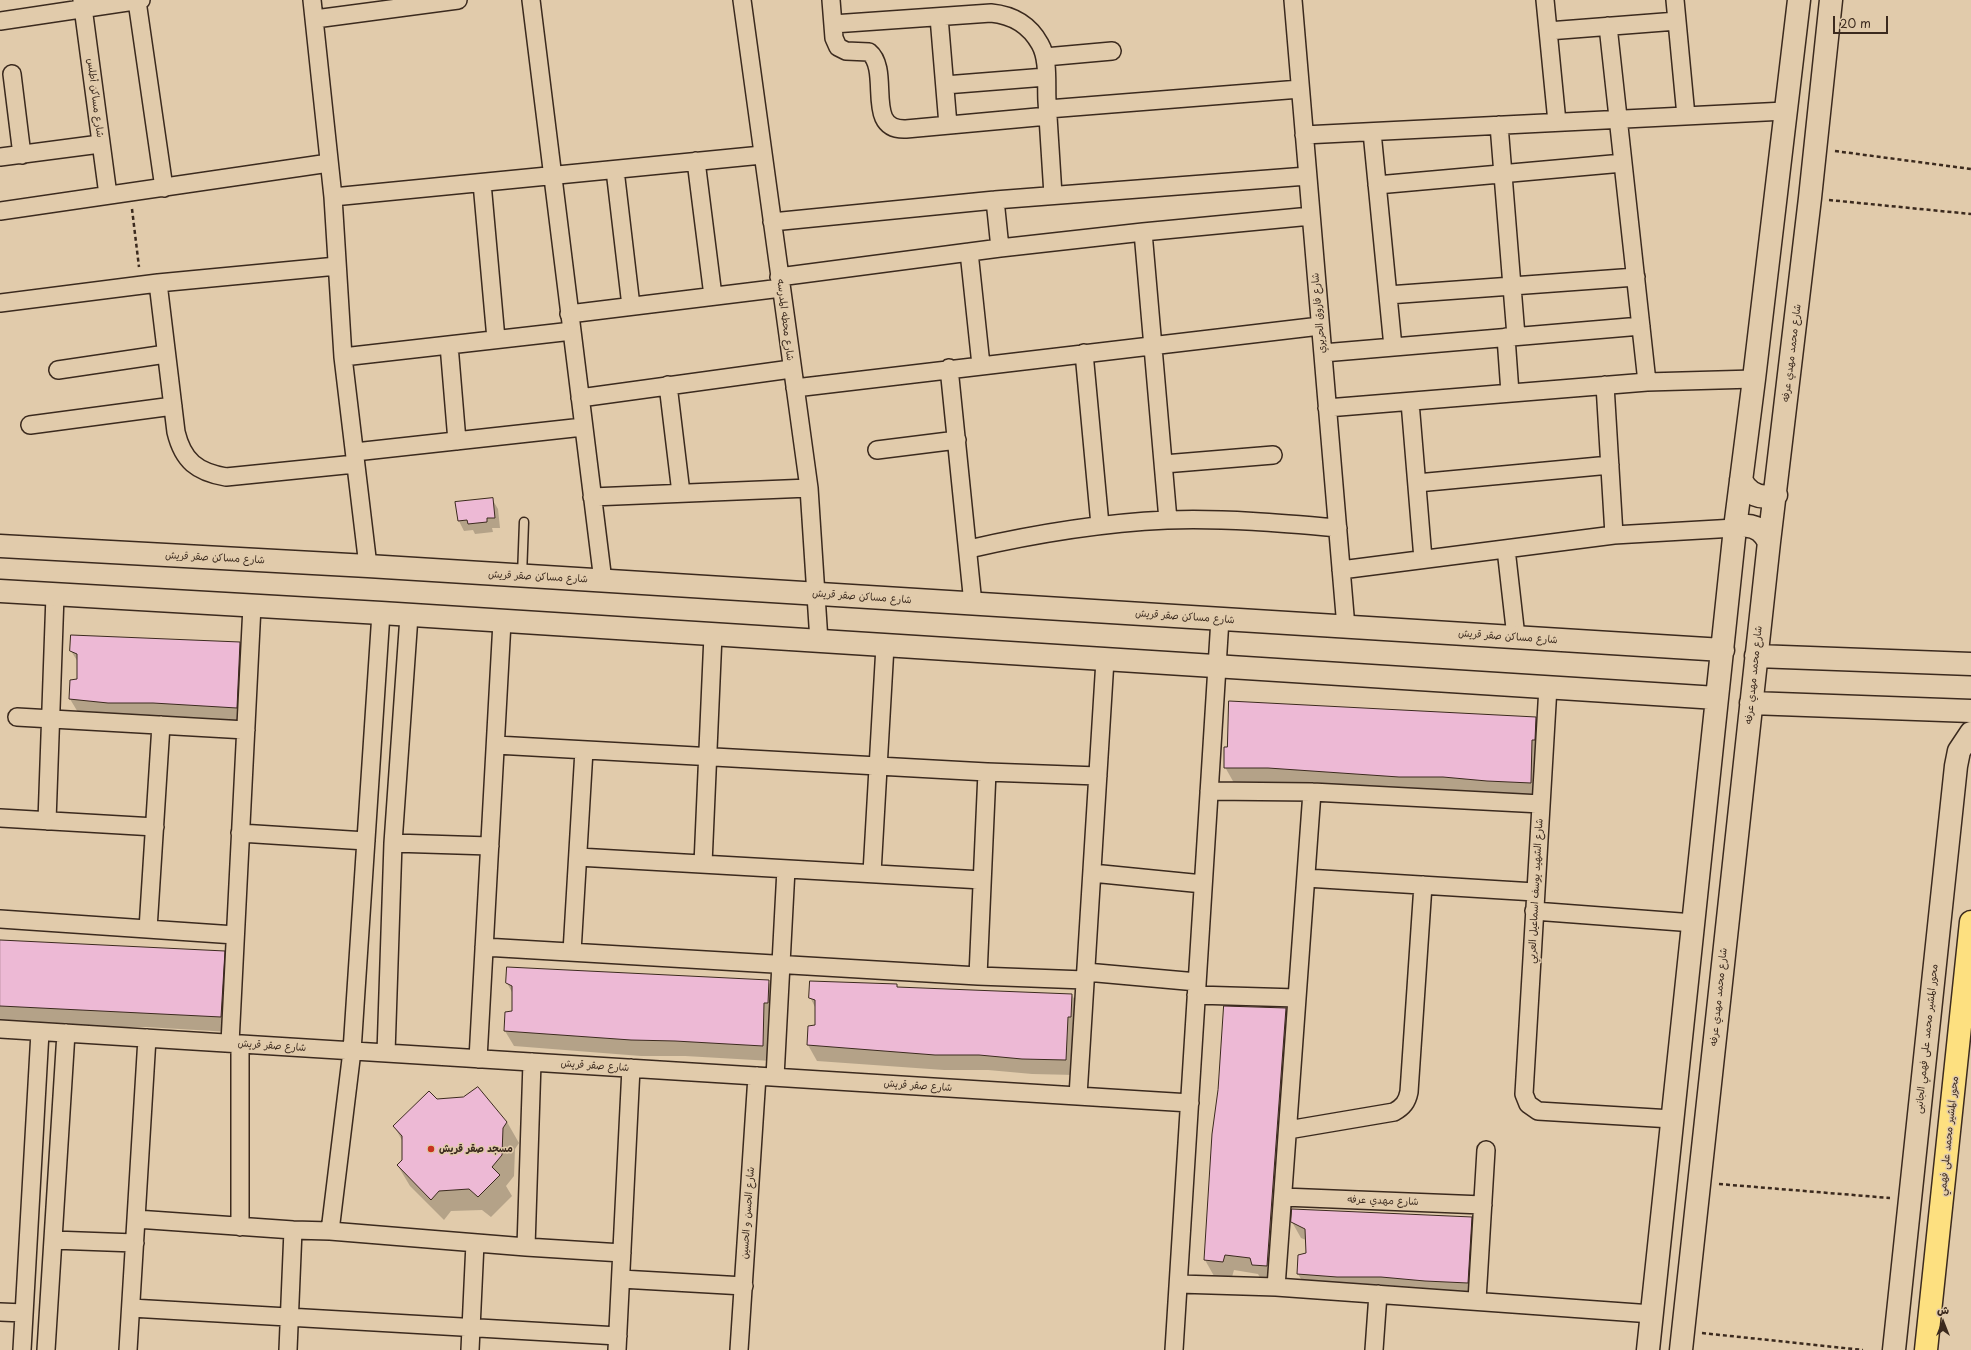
<!DOCTYPE html>
<html>
<head>
<meta charset="utf-8">
<style>
	body { margin:0 }
	#map { position:relative; width:1971px; height:1350px; overflow:hidden; background:#e1cbab; font-family:"Playpen Sans","Playpen Sans Arabic",sans-serif }
	canvas { display:block }
	.north { position:absolute; left:1923px; top:1302px; width:40px; height:40px; -webkit-text-stroke:3px #e1cbab; paint-order:stroke; rotate:0deg; font-size:11px; font-weight:700; line-height:16px; text-align:center; color:#3b2a1e }
	.north::after { content:''; display:block; margin:auto; width:14px; height:18px; background:#3b2a1e; clip-path:polygon(50% 0,100% 100%,50% 72%,0 100%) }
	.scale { position:absolute; left:1833px; top:16px; width:55px; height:18px; box-sizing:border-box; border:2px solid #3b2a1e; border-top:0; padding-left:5px; font-size:12px; line-height:14px; white-space:nowrap; color:#3b2a1e; -webkit-text-stroke:3px #e1cbab; paint-order:stroke }
</style>
</head>
<body>
<div id="map">
<canvas width="1971" height="1350"></canvas>
<div class="north">ش</div>
<div class="scale">20 m</div>
</div>
<script>
const c = document.querySelector('canvas').getContext('2d');
c.lineJoin = 'round';
function fill(path, color) {
  c.fillStyle = color;
  c.fill(path, 'evenodd');
}
function stroke(path, color, width, dash) {
  c.strokeStyle = color;
  c.lineWidth = width;
  c.lineCap = dash ? 'butt' : 'round';
  c.setLineDash(dash || []);
  c.stroke(path);
}
function drawText(font, color, halo, rows, align = 'center') {
  c.font = font + ' "Playpen Sans","Playpen Sans Arabic",sans-serif';
  c.lineWidth = 3;
  c.setLineDash([]);
  c.textBaseline = 'middle';
  c.strokeStyle = halo;
  c.fillStyle = color;
  for (const [text, x, y, turn = 0] of rows) {
    c.save();
    c.translate(x, y);
    c.rotate((+turn || 0) * Math.PI / 180);
    c.textAlign = isNaN(turn) ? turn : align;
    if (halo) c.strokeText(text, 0, 0);
    c.fillText(text, 0, 0);
    c.restore();
  }
}
const shadow = new Path2D(`
	M492,499L498,509L500,528H492L493,532L475,534L473,530L464,531L459,521Z
	M240,643L249,658L245,723L79,714L70,699L78,679V662L71,651Z
	M1536,718L1545,733L1539,798L1321,787L1277,783H1234L1225,767Z
	M0,941L224,952L233,968L230,1032L146,1027H102L0,1020Z
	M768,981L777,996L772,1061L685,1056H641L514,1046L505,1031L513,1012V994L507,983Z
	M896,985L897,988L1072,995L1081,1011L1075,1075L1032,1074L988,1070H944L817,1061L808,1045L809,1027L816,1026V1009L810,997Z
	M1286,1009L1295,1024L1276,1282L1262,1281L1258,1274L1234,1270L1232,1277L1214,1276L1205,1260Z
	M436,1100L507,1122L519,1143L515,1149L514,1176L506,1186L512,1196L491,1217L482,1210L451,1211L444,1220L410,1186L398,1166L403,1160V1142L394,1126Z
	M1471,1218L1480,1233L1476,1298L1307,1289L1298,1274L1307,1254L1306,1240L1301,1238L1292,1222Z`);
const building = new Path2D(`
	M493,498L495,518H487V522L468,524L467,520L458,521L455,502Z
	M71,635L240,642L237,708L153,703H108L69,699L70,680L77,679V654L70,651Z
	M1229,701L1536,717L1535,740H1532L1531,783L1487,781L1443,777H1399L1268,768H1224V747H1227Z
	M0,940L225,951L221,1017L0,1006Z
	M507,967L769,980L768,1003H764L763,1046L675,1041L631,1040L504,1031L505,1012L512,1011V986L506,983Z
	M810,981L897,984V987L1072,994L1071,1017H1068L1066,1060L1022,1059L979,1055H935L807,1045L808,1026L815,1025V1000L809,998Z
	M1224,1006L1286,1008L1267,1266L1252,1265L1250,1258L1225,1255L1223,1262L1204,1260L1212,1134L1218,1090Z
	M478,1087L507,1122L503,1128L502,1155L492,1167L500,1175L478,1197L469,1189L439,1191L431,1200L397,1165L402,1160V1136L393,1126L429,1091L437,1099L463,1097Z
	M1292,1209L1472,1217L1468,1283L1425,1281L1381,1277H1337L1297,1274L1298,1255L1306,1253L1305,1229L1291,1222Z`);
const path = new Path2D(`
	M1835,151L1971,169
	M1829,200L1971,214
	M132,209L139,267
	M1719,1184L1890,1198
	M1702,1333L1863,1350`);
const lane = new Path2D(`
	M522,576L524,522`);
const street = new Path2D(`
	M82,0L108,195
	M312,0L333,197L343,357L368,566
	M531,0L603,581
	M742,0L809,488L819,641
	M831,0L834,38L838,47L846,51L869,52C892,71 863,131 906,129L1048,116
	M1293,0L1346,627
	M1545,0L1557,122
	M1675,0L1686,116
	M137,1L164,188
	M939,17L948,125
	M315,19L458,0
	M0,21L141,0
	M833,24L991,13C1012,15 1029,24 1040,44C1049,60 1046,83 1047,101C1049,132 1051,164 1053,195
	M1608,26L1647,382
	M1548,31L1677,21
	M1045,57L1112,51
	M12,74L22,155
	M945,85L1046,77
	M1048,109L1300,89
	M1499,125L1516,336
	M1372,132L1393,347
	M1304,135L1785,111
	M0,157L100,144
	M696,161L713,296
	M615,170L631,306
	M482,183L496,339
	M1377,185L1623,163
	M333,197L762,155
	M995,200L1000,248
	M0,211L329,163
	M772,222L995,200L1307,176
	M1143,232L1168,520
	M969,252L981,365
	M779,277L1000,248L1143,232L1311,216
	M158,283L176,432C183,461 197,472 226,477L355,464
	M1388,295L1636,277
	M0,303L158,283L337,266
	M569,314L781,288
	M1506,337L1510,393
	M449,345L457,441
	M1084,353L1100,525
	M1323,353L1641,326
	M343,357L572,331
	M949,368L973,604
	M58,370L166,354
	M668,385L681,493
	M1605,385L1614,535
	M795,388L1320,326
	M580,398L791,369
	M1410,402L1423,559
	M1327,408L1647,382L1754,379
	M30,425L173,406
	M877,450L957,440
	M355,452L583,427
	M1164,464L1273,455
	M1417,483L1610,465
	M592,497L809,488
	M969,549C1034,534 1100,523 1167,520C1224,518 1281,523 1338,528
	M1506,549L1516,637
	M1341,570L1614,535L1735,528
	M1548,687L1524,1094L1528,1104L1538,1111L1672,1119
	M17,717L246,730
	M496,745L987,772L1098,776
	M1209,791L1312,792L1541,804
	M0,818L155,827
	M47,821L55,595
	M240,833L366,841
	M393,843L490,846
	M578,857L982,880
	M703,864L713,635
	M872,873L885,646
	M1092,873L1203,884
	M1306,878L1535,892
	M1534,911L1694,923
	M0,919L235,935
	M148,929L161,725
	M484,947L978,976L1085,980
	M572,952L584,750
	M1086,972L1197,982
	M978,976L987,772
	M1196,995L1297,998
	M0,1029L1190,1103
	M230,1043L252,606
	M240,1044V1227
	M386,1053L393,843L409,616
	M478,1059L502,622
	M775,1077L786,869
	M1078,1096L1105,660
	M1288,1130L1394,1112C1403,1107 1407,1102 1409,1092L1423,885
	M1283,1197L1483,1205
	M136,1219L293,1230L330,1231L526,1247L622,1253
	M330,1231L352,1051L381,613
	M53,1240L135,1243
	M526,1247L532,1062
	M621,1279L744,1286
	M1179,1284L1276,1287L1652,1314
	M1276,1287L1312,792
	M1477,1300L1486,1150
	M131,1308L618,1336
	M0,1312L24,1313
	M22,1350L40,1032
	M46,1350L66,1033
	M128,1350L147,1038
	M288,1350L293,1230
	M470,1350L475,1243
	M617,1350L631,1068
	M739,1350L757,1076
	M1174,1350L1220,619
	M1374,1350L1378,1294`);
const secondary = new Path2D(`
	M1741,480C1748,494 1760,500 1776,495
	M1735,528C1750,522 1762,528 1769,542
	M0,546L368,566L1723,650
	M0,591L381,613L1717,698
	M1756,656L1971,664
	M1751,703L1971,711
	M1648,1350L1735,528L1754,379L1799,0
	M1681,1350L1769,542L1810,198L1831,0
	M1894,1350L1956,766L1959,751L1971,733`);
const primary = new Path2D(`
	M1926,1350L1971,922`);
const markers = [
	[431,1149,4,"#c8321e"]
];
const streetNames = [
	["شارع مساكن أطلس",95,98,83],
	["شارع فاروق الحريري",1319,313,-95],
	["شارع محطه المدرسه",785,320,83],
	["شارع محمد مهدي عرفه",1792,353,-83],
	["شارع مساكن صقر قريش",215,558,3],
	["شارع مساكن صقر قريش",538,577,3],
	["شارع مساكن صقر قريش",862,597,4],
	["شارع مساكن صقر قريش",1185,617,4],
	["شارع مساكن صقر قريش",1508,637,4],
	["شارع محمد مهدي عرفه",1754,675,-84],
	["شارع الشهيد يوسف اسماعيل العربي",1536,891,-87],
	["شارع محمد مهدي عرفه",1719,997,-84],
	["محور المشير محمد على فهمي الجانبى",1927,1039,-84],
	["شارع صقر قريش",272,1046,4],
	["شارع صقر قريش",595,1066,4],
	["شارع صقر قريش",918,1086,4],
	["محور المشير محمد على فهمي",1949,1136,-84],
	["شارع مهدي عرفه",1383,1201,2],
	["شارع الحسن و الحسين",748,1213,-86]
];
const poiNames = [
	["مسجد صقر قريش",439,1149]
];
fill(shadow, '#0003');
fill(building, '#edb9d5');
stroke(building, '#3b2a1e', 1);
stroke(lane, '#3b2a1e', 11);
stroke(street, '#3b2a1e', 20);
stroke(secondary, '#3b2a1e', 25);
stroke(primary, '#3b2a1e', 25);
stroke(path, '#3b2a1e', 2.5, [4, 3]);
stroke(lane, '#e1cbab', 8);
stroke(street, '#e1cbab', 17);
stroke(secondary, '#e1cbab', 22);
stroke(primary, '#fde080', 22);
for (const [x, y, r, color] of markers) {
  const dot = new Path2D();
  dot.arc(x, y, r, 0, 2 * Math.PI);
  c.fillStyle = color;
  c.fill(dot);
  stroke(dot, '#e1cbab', 1.5);
}
drawText('10px', '#3b2a1e', '#e1cbab', streetNames);
drawText('bold 10px', '#3b2a1e', '#e1cbab', poiNames, 'left');
</script>
</body>
</html>
